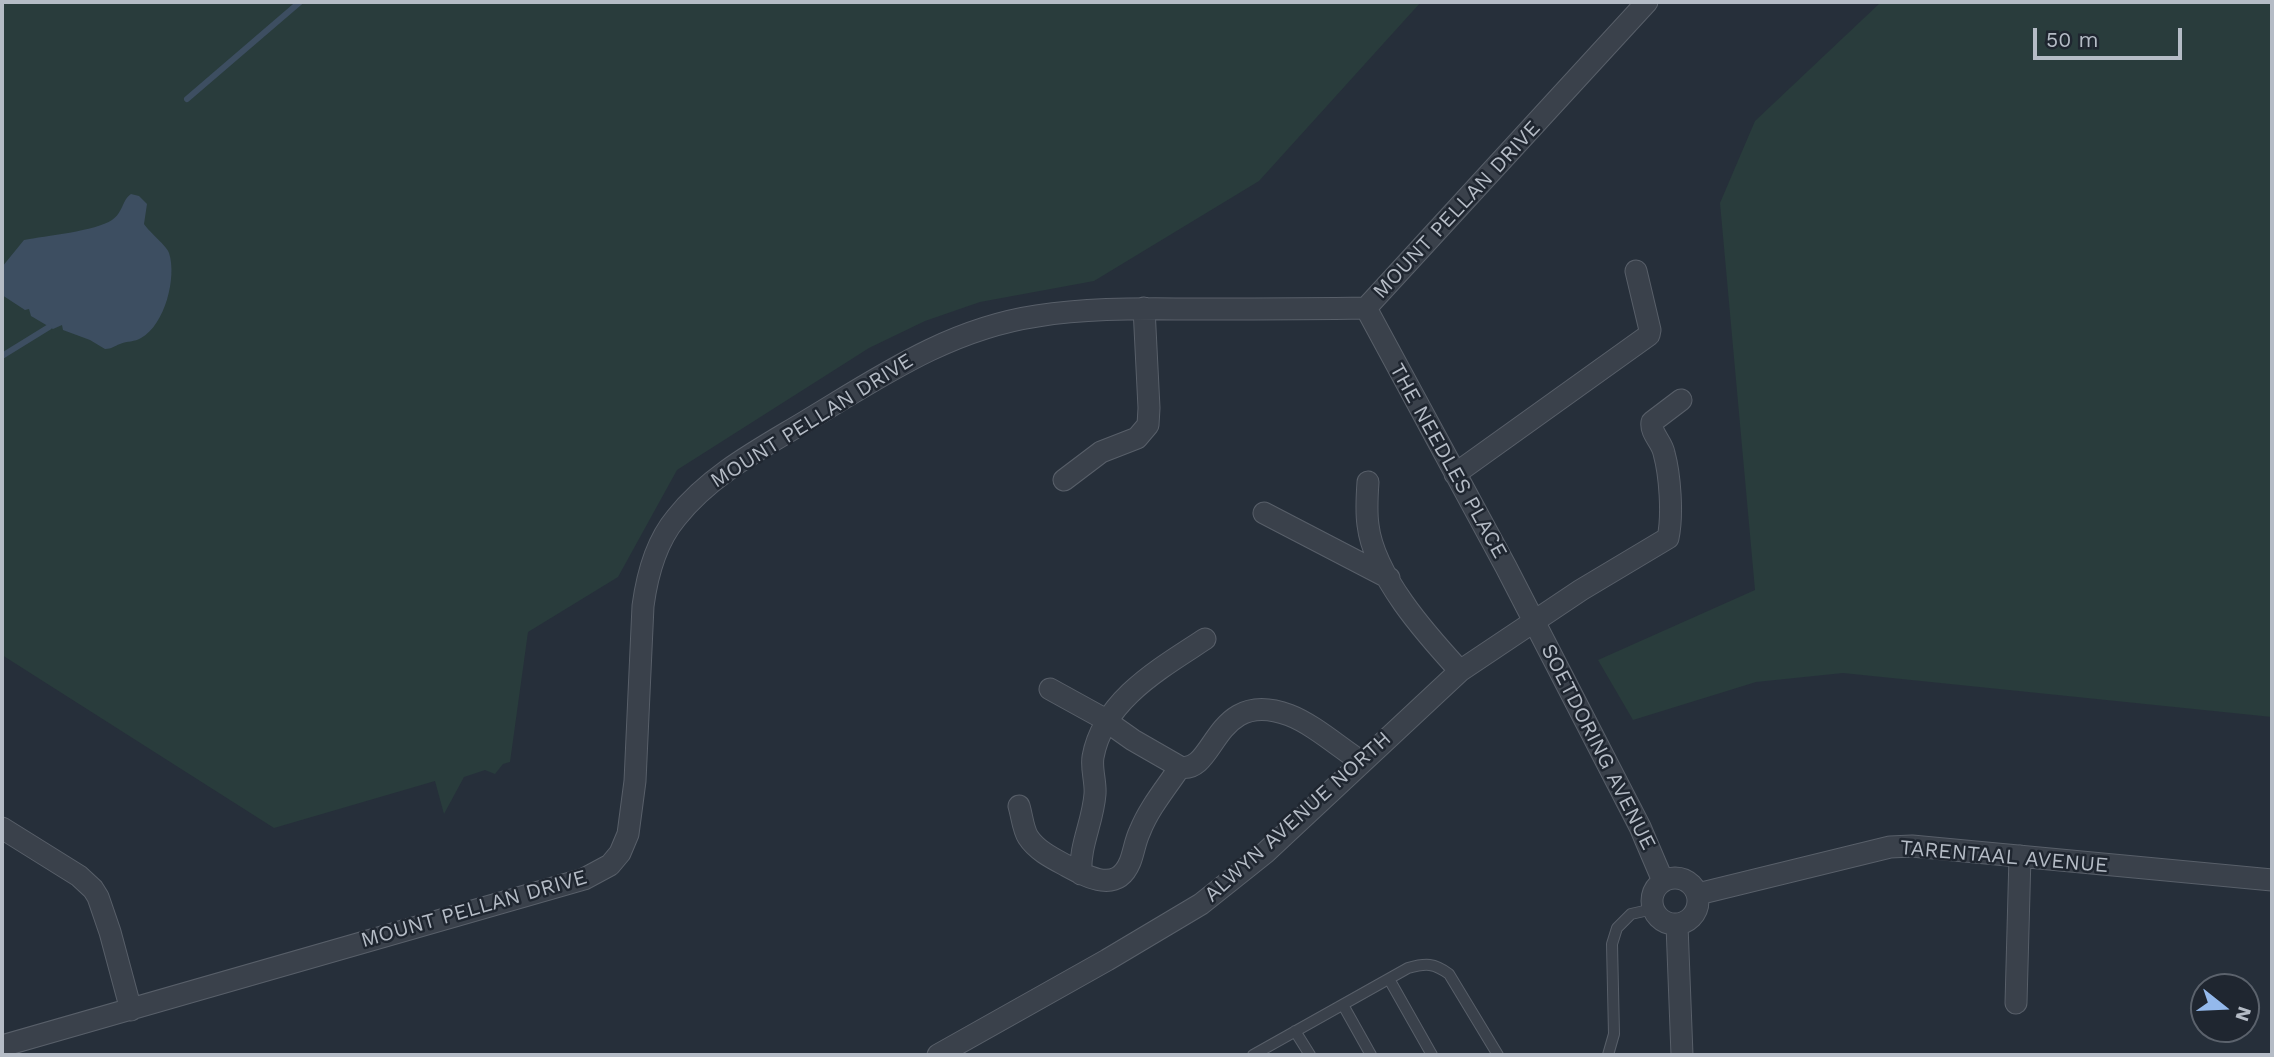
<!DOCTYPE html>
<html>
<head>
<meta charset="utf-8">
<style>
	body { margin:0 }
	#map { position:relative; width:2274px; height:1057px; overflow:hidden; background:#262f3a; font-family:"Work Sans",sans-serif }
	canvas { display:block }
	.frame { position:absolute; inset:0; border:4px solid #b5bcc6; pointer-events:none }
	.north { position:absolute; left:2190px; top:973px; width:70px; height:70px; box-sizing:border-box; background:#1f2630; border:2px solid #5b626c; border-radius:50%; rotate:108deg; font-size:19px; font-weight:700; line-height:28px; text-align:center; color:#b5bcc6 }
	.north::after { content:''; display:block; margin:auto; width:24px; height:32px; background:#94b9ec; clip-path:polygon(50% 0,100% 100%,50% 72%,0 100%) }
	.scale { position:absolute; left:2033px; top:28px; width:149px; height:32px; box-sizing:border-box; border:4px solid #b5bcc6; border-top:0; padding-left:9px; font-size:21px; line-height:24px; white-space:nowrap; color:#b5bcc6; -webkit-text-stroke:5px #1f2630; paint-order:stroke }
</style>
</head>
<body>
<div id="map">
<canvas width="2274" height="1057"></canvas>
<div class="frame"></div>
<div class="north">N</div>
<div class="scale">50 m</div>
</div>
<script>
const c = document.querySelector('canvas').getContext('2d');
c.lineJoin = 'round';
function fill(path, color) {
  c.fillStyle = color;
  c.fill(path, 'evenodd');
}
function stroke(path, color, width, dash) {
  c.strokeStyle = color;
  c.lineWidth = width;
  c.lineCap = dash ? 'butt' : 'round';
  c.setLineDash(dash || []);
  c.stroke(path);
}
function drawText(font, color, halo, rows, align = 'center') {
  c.font = font + ' "Work Sans",sans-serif';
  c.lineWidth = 5;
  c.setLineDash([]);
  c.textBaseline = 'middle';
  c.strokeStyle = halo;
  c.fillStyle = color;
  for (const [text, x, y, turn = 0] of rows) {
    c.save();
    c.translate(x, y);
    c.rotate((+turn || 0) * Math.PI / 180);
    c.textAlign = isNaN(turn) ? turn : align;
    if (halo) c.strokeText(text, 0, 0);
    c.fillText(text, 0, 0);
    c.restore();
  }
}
const green = new Path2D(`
	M2,2H1421L1259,181L1094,281L980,302L925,321L869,348L677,470L618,577L528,632L510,762L503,764L495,774L485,770L464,777L444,814L435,781L274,828L2,655Z
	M1881,2H2272V717L1843,673L1756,682L1633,720L1598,660L1755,590L1720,203L1755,121Z`);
const water = new Path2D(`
	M131,194L139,196L147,204L144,224C150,233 167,246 169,253C177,277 165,325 141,338C135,342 127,341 120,344C114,346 112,349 105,349L90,340L63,330L62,325L53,329L31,316L29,309L25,310L2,295V267L24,240C45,236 96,231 112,220C123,213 122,200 131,194Z`);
const stream = new Path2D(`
	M187,99L300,2
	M2,356L49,327`);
const service = new Path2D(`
	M1389,979L1432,1055
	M1343,1005L1371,1055
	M1295,1031L1310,1055
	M1253,1055L1408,968C1426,963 1434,963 1449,974L1498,1055
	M1608,1055L1614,1034L1612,944L1617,928L1631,914L1653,909`);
const minor = new Path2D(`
	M1366,308L1506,567L1640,827L1663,881
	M1455,474L1649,335L1650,330L1636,271
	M1064,480L1101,452L1137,438L1148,425L1149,408L1144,308
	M1368,482C1367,496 1366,511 1368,525C1374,576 1426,634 1460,671
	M1264,513L1389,578
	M1050,689L1099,716L1133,740L1180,767C1216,775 1213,687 1289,715C1313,724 1340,748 1362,762
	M1019,806C1022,816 1023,829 1028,837C1037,851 1054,859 1067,866C1089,878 1117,893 1130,862C1134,852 1135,841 1140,831C1149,808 1166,788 1180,767
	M2,828L79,876L93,889L98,897L110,932L131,1010
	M1081,874C1079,846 1093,822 1095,794C1096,782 1091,769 1093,757C1103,700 1161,668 1205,639
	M1652 901a23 23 0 1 1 46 0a23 23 0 1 1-46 0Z
	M1698,894L1890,847L1912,846L2272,880
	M1677,925L1682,1055
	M2016,1003L2020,856
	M2,1046L584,879L610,865L620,853L628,834L635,781L643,606C647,576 656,542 676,518C709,476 758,450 803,423C878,378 948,329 1037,316C1092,307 1146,309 1201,309C1256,309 1311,309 1366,308L1647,2
	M938,1055L1107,960L1201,904L1265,853L1460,671L1581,590L1668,538C1673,515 1670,475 1664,453C1662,442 1650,433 1652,422L1681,400`);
const streetNames = [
	["MOUNT PELLAN DRIVE",1457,210,-47],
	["MOUNT PELLAN DRIVE",812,421,-32],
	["THE NEEDLES PLACE",1448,461,61],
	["SOETDORING AVENUE",1598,747,63],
	["ALWYN AVENUE NORTH",1298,817,-42],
	["TARENTAAL AVENUE",2004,857,5],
	["MOUNT PELLAN DRIVE",474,909,-16]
];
fill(green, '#293c3c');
fill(water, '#3d4e61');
stroke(stream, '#3d4e61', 6);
stroke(service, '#585f69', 12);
stroke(minor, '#585f69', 23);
stroke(service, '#3a414b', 10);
stroke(minor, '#3a414b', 21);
drawText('21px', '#b5bcc6', '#1f2630', streetNames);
</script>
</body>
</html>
